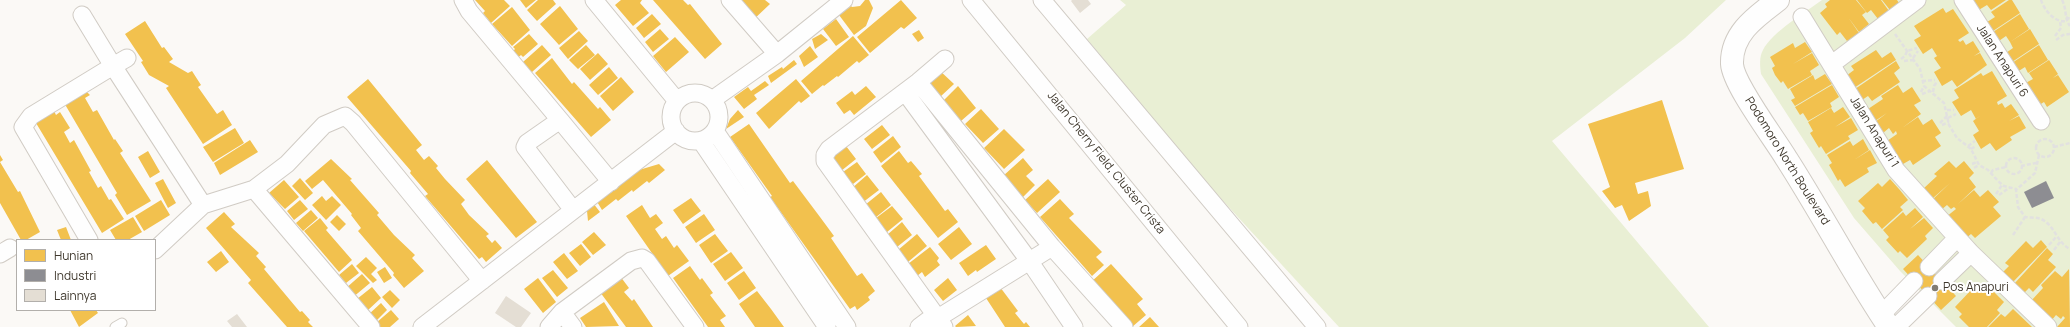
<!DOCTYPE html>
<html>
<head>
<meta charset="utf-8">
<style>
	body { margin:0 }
	#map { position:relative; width:2070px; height:327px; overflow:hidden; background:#fbf9f6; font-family:Manrope,sans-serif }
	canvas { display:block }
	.legend { position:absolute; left:16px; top:239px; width:140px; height:72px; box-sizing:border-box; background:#fff; border:1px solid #b2afab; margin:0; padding:5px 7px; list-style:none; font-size:12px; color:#3f382d }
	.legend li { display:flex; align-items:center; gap:8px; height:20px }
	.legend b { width:20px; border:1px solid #b2afab }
</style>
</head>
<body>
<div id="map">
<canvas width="2070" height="327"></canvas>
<ul class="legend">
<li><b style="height:11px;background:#f2c14e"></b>Hunian</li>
<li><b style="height:11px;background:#8d8d92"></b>Industri</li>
<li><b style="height:11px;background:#e4ded4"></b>Lainnya</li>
</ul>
</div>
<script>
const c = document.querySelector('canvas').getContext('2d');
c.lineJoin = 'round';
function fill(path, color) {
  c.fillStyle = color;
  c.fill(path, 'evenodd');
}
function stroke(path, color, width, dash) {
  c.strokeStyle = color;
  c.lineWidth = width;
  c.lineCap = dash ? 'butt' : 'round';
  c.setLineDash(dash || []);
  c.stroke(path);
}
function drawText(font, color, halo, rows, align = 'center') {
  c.font = font + ' Manrope,sans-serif';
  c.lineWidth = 4;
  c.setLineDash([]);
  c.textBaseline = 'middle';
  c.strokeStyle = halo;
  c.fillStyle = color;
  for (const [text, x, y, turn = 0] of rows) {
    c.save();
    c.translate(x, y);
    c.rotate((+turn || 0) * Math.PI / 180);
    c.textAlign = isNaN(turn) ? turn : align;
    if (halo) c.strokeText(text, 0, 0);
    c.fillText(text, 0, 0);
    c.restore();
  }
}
const green = new Path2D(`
	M1120,0H1726L1685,38L1552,141L1709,327H1339L1202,178L1087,39L1126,5Z
	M1822,0H2070V327H1956L1900,271L1854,218L1761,74C1760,66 1759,57 1763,50C1772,32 1806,12 1822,0Z`);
const homes = new Path2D(`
	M475,0H504L510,6L491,23L483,13L485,11Z
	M520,0H536L526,8Z
	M538,0H553L556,4L537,21L527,10Z
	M621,0H642L640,3L649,13L633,26L615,5Z
	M653,0H683L688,5L690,4L722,44L705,59Z
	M734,0H765L770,4L751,22Z
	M865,0H869L873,8L866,26L854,35L839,15L851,6L852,7L860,6Z
	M901,0L917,18L904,29L901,27L870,53L857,37Z
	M1830,0H1856L1866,12L1862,15L1869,24L1859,32L1848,17L1859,33L1847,41L1840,32L1837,35L1820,13L1827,7L1825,4Z
	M1857,0H1881L1889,11L1878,19L1871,10L1867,13Z
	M1882,0H1897L1899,3L1890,10Z
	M1968,0H2006L1991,10L1987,5L1977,11Z
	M2009,0H2012L2020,13L1990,33L1984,24L1995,17L1991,12Z
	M560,6L578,29L559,45L540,24Z
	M512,7L530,30L512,46L492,24Z
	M1943,8L1946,13L1953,9L1969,33L1958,40L1960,42L1963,40L1966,45L1973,41L1980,52L1974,56L1980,53L1987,65L1957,87L1952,80L1942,86L1934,72L1941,68L1934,58L1942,53L1937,56L1932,48L1923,54L1914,40L1921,36L1914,26Z
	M652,14L661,24L644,38L636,28Z
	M2020,14L2029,29L2010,42L2006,36L1996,43L1990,34Z
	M836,19L849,37L836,46L823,29Z
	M145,21L162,48L164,47L173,59L169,62L188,73L192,71L201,85L198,87L217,114L223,110L232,125L203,144L166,88L169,86L149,75L141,62L143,61L125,34Z
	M660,29L669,39L653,52L645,42Z
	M2030,29L2039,44L2009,64L2003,55L2013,48L2010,42Z
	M919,30L924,38L918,42L912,34Z
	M579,31L588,41L568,59L559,48Z
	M529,34L538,44L523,57L521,55L514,61L509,55L515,49L513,47Z
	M821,34L828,40L815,49L812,39Z
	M853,36L869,55L859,63L857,61L838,77L837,76L824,86L823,85L812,94L801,81Z
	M675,37L689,52L666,72L653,56Z
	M1805,42L1812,52L1793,64L1812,53L1819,65L1810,71L1812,75L1788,89L1783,81L1781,83L1775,75L1772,68L1775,66L1770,57L1793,43L1795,48Z
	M542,45L551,55L532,72L523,62Z
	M586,45L595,55L578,69L569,60Z
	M2039,45L2048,60L2028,73L2025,67L2014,74L2009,65Z
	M810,46L818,57L804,67L799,56Z
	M1876,50L1882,58L1891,52L1896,60L1854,88L1846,76L1854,70L1851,66Z
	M598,53L608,64L590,80L580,69Z
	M552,58L572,84L574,82L598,109L600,107L611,120L591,137L535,73Z
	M794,60L797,64L771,83L768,76L782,67L783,69Z
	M2049,60L2058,74L2053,78L2058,75L2069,92L2047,107L2044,102L2036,107L2022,85L2033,79L2029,73Z
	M1896,61L1900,68L1894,73L1900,82L1872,101L1868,96L1862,100L1855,89Z
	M609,67L618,78L598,95L589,85Z
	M937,68L954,84L940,97L925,79Z
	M1992,71L2007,96L1997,102L1998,105L2002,103L2005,108L2011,104L2019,115L2009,121L2019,116L2026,128L2010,137L2012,140L1996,151L1990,143L1981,149L1973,135L1979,131L1973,121L1981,115L1976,119L1971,110L1961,116L1952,102L1959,98L1954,90L1981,73L1983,76Z
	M1825,74L1832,84L1795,106L1791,100L1795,98L1790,89L1813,75L1815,80Z
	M621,77L634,92L613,111L600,96Z
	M368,79L422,145L416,150L424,160L429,156L438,166L436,168L445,179L465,200L461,204L469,215L489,234L486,236L492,243L495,240L502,248L486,262L482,257L479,259L425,196L428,194L410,173L411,171L347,97Z
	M796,79L810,96L801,103L799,101L769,129L756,113Z
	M765,81L769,85L754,95L757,99L744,109L734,97L748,87L751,91Z
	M1832,85L1839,97L1830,103L1832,107L1808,121L1803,113L1800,115L1795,107Z
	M1898,85L1903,93L1912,87L1921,101L1914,105L1921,114L1902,128L1918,117L1923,125L1932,119L1941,133L1935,137L1941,146L1913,165L1910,160L1903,164L1887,141L1897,134L1896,131L1893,134L1889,128L1883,133L1875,122L1887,113L1875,121L1868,109L1883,99L1881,96Z
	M866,86L876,97L854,115L850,110L844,114L836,103L852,91L855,95Z
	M958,86L976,108L961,121L943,101Z
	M83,88L90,95L85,98L93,112L97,110L114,140L115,139L123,151L120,153L151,201L127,215L115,195L117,193L63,101Z
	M1662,100L1684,169L1635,183L1638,194L1648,191L1651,206L1629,221L1622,205L1615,208L1602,191L1610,187L1588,124Z
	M52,107L56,115L60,112L70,128L64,132L70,143L74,140L91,171L89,172L98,188L101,186L109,200L111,199L124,219L102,233L33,118Z
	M1843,107L1850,117L1835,127L1851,118L1858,130L1848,136L1850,139L1826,154L1821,146L1819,148L1810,133L1813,131L1808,122L1831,108L1834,113Z
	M981,109L999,129L983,143L965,124Z
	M738,110L744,117L726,129L730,119Z
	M749,124L790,183L793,181L820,217L834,236L831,238L857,276L862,273L875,291L868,297L870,300L857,310L855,306L850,309L770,197L772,196L730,137Z
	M882,125L890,135L872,149L864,139Z
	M235,128L244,143L213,162L203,147Z
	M1004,129L1025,150L1004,169L984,148Z
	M893,136L901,147L881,163L873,152Z
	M1863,139L1869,150L1854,160L1870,150L1877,163L1867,168L1869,172L1845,187L1840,179L1838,181L1833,172L1829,165L1832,163L1827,155L1850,141L1853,146Z
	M250,140L258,152L220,175L214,163Z
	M846,146L856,159L841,171L832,158Z
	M148,151L160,172L150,178L138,157Z
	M899,151L908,163L911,161L922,174L919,176L945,211L948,209L958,222L938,238L881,166Z
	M0,155L3,160L0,162L18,192L20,191L40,232L26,240H21L0,203Z
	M1023,158L1033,170L1026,176L1035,185L1023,197L1003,176Z
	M331,159L352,179L350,180L379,213L377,215L394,235L415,255L412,258L424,271L404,288L393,275L394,273L358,231L361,228L351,215L352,214L323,180L312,189L305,181Z
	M487,160L537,222L516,238L466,179Z
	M1949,161L1956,168L1964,161L1974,173L1969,178L1976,187L1958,204L1974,190L1980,197L1988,190L1999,202L1993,207L2001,216L1975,238L1971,234L1965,239L1946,217L1956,209L1954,207L1951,209L1947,205L1941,210L1932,200L1950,183L1932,199L1923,189L1937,176L1934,174Z
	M857,162L866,174L853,184L843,172Z
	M659,164L665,170L649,183L647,181L633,192L632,190L618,201L616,199L602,210L596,200L612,192L625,180L639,170Z
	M867,175L879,190L862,203L851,189Z
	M300,178L313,193L305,200L292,186Z
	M163,179L176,203L168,208L155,183Z
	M1048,179L1060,192L1037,213L1025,200Z
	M1890,179L1899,189L1874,210L1899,189L1908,200L1900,207L1903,210L1882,229L1876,222L1873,224L1862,211L1865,208L1858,201L1878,183L1882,187Z
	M284,180L299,197L285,209L269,193Z
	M881,192L891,205L875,218L865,205Z
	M322,196L326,201L332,196L341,205L326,220L312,205Z
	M691,198L701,211L683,224L673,210Z
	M1060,199L1074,214L1069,218L1102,252L1096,257L1104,265L1092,276L1040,217Z
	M161,200L170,215L144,231L135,216Z
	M300,200L308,209L294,220L287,211Z
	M593,203L600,212L588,221L587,211Z
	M642,205L650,218L656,214L663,223L655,229L662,239L666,236L674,248L677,245L689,261L668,276L626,216Z
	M892,206L903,219L887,232L876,218Z
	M1915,208L1923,217L1910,229L1924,218L1933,228L1925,236L1927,239L1907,258L1900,251L1898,253L1886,240L1889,237L1883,230L1903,212L1906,216Z
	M311,210L318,218L303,231L296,223Z
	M224,212L235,224L231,227L259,253L256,256L266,267L264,269L300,312L302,311L310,320L308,322L313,327H287L248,283L251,280L206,228Z
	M704,214L715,230L696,243L685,227Z
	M337,215L346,224L339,231L330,222Z
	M133,217L142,232L128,240H116L110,230Z
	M320,218L328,228L326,230L352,260L339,272L304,231Z
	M902,222L912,235L897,247L887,235Z
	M66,227L71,240H61L57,230Z
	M959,227L972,244L951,260L938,244Z
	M594,232L606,245L593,255L582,242Z
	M715,234L728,251L711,263L699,245Z
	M917,234L927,246L908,262L898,250Z
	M2041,240L2047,247L2012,283L2002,273L2009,266L2005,263L2026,241L2033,248Z
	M581,244L591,257L580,266L569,253Z
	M986,245L996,259L977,272L976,270L968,276L959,263Z
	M930,247L939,258L937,261L940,265L925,277L922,272L917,276L908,264Z
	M2047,248L2053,254L2048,260L2056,267L2033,292L2029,288L2024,293L2014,284Z
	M221,251L229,262L216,272L207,262Z
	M731,252L743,268L725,281L713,264Z
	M564,253L578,271L567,279L553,262Z
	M1918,255L1956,296L1941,310L1903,269Z
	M366,257L377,268L371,274L377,280L373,283L356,266Z
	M352,264L359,273L346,283L339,275Z
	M1111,264L1143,299L1137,304L1146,315L1132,327L1091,282Z
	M690,266L700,280L702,278L713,293L710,295L726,316L720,320L725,327H708L673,278Z
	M385,267L392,278L384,283L377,272Z
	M2069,269L2070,327H2057L2065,318L2063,316L2061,319L2056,315L2051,321L2031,301L2043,288L2041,285L2055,271L2062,277Z
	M553,270L568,288L557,297L542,278Z
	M744,271L756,288L739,300L727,283Z
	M617,272L629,288L624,292L632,301L634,299L653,327H626L597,288Z
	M362,274L370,283L352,298L345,289Z
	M538,278L556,302L543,313L524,289Z
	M948,278L957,290L943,301L934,290Z
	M1985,283L2004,302L1997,310L2000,313L1987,327H1969L1959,317L1962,314L1955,307L1973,288L1977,291Z
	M372,287L381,298L367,311L357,299Z
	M1000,287L1018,311L1015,313L1024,324L1026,322L1030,327H1005L986,298Z
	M390,290L400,300L392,308L382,297Z
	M757,291L771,309L784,327H755L739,304Z
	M604,302L619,326L586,327L580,318Z
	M381,303L387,310L375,322L368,315Z
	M2013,309L2032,327H1988L2001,314L2005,317Z
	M70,310H96L98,313L79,327Z
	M391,310L399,319L390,327H380L376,323Z
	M968,315L976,326L956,327L955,326Z
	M1150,317L1159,327H1139Z`);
const industry = new Path2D(`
	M2046,181L2054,198L2032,208L2024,192Z`);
const building = new Path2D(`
	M1072,0H1088L1091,4L1080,13L1071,1Z
	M506,296L531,313L521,327H516L495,313Z
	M237,314L247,327H232L227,321Z`);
const path = new Path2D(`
	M2041,0C2044,10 2055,23 2066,21
	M2062,0C2067,9 2064,18 2070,26
	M2066,17L2070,19
	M1895,34L1920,69L1924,86L1944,103L1949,125L1957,138L1971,149L1979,165L1988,170L1999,182L2004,186L2016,189
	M2055,36L2061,28L2060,21
	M2056,40L2063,35L2070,34
	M1913,58L1918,51
	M1901,59L1905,56L1907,51L1917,48
	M1904,61L1913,60
	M1922,81L1935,80
	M1921,92L1924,86
	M1933,92L1934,86L1937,82
	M1922,94L1930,91
	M1947,110H1954
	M1948,118L1956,114
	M1940,123L1948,115
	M1942,125L1949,122
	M2036 148a9 9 0 1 1 18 0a9 9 0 1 1-18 0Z
	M1968,146L1975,141
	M2054,147L2070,143
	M1971,149L1976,146
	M2039,155L2035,173L2016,190L2018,207L2025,217C2030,218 2036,217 2041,219C2055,225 2056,242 2070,249
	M2006 166a8 8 0 1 1 16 0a8 8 0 1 1-16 0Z
	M1972,164L1977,162
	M2021,166L2036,163
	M1974,168L1979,165
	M1991,173L1993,170L2006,167
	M1996,194L2002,185
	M1999,195L2009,188
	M2013,235L2025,217
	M2049,245L2057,236
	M2054,250L2060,242`);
const lane = new Path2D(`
	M115,327L122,323`);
const street = new Path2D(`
	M463,0L469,11L560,120L527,143L525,147L573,210
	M594,0L677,101
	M730,0L777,54
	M971,0L1239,327
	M1042,0L1317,327
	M1963,0L2041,121
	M82,15L113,66L127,58
	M1802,17L1896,170L1971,253L2048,327
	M1832,64L1917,0
	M918,82L1052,247L1124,327
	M905,92L1030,262L1074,327
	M671 117a24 24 0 1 1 48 0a24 24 0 1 1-48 0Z
	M712,100L777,54L844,0
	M560,120L611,182
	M715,131L847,327
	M701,141L827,327
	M254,189L371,327
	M203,205L254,189L287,164L324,125L345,116L353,123L482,281
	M89,240L23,127L31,116L113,66L203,205L155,250
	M0,254L10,248
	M1929,267L1957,238
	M1942,281L1971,253
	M562,312L573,327
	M1881,315L1914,281
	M938,318L1052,247
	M422,327L676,131
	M549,327L562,312L631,261L642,258L647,261L695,327
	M919,327L935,315
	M944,327L825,161V155L829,149L918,82L945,59
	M1896,327L1928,296`);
const secondary = new Path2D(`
	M1778,0C1757,16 1731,33 1732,64C1733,84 1774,138 1786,158C1822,214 1852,272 1889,327`);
const markers = [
	[1935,288,4,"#817c73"]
];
const streetNames = [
	["Jalan Anapuri 6",2002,61,57],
	["Jalan Anapuri 1",1874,132,58],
	["Podomoro North Boulevard",1787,161,58],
	["Jalan Cherry Field, Cluster Crista",1106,163,51]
];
const poiNames = [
	["Pos Anapuri",1943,288]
];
fill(green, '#e9efd4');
fill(homes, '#f2c14e');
fill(industry, '#8d8d92');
fill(building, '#e4ded4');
stroke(lane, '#d0cbc4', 11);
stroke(street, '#d0cbc4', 19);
stroke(secondary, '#d0cbc4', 24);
stroke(path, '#e2e1e0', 2.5, [4, 2]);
stroke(lane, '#fefefe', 9);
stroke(street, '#fefefe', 17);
stroke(secondary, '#fefefe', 22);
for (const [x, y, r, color] of markers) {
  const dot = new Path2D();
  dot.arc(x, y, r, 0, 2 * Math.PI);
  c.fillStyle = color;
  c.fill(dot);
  stroke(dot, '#fff', 1.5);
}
drawText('12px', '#3f382d', '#fff', streetNames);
drawText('12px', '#3f382d', '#fff', poiNames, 'left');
</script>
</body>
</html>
